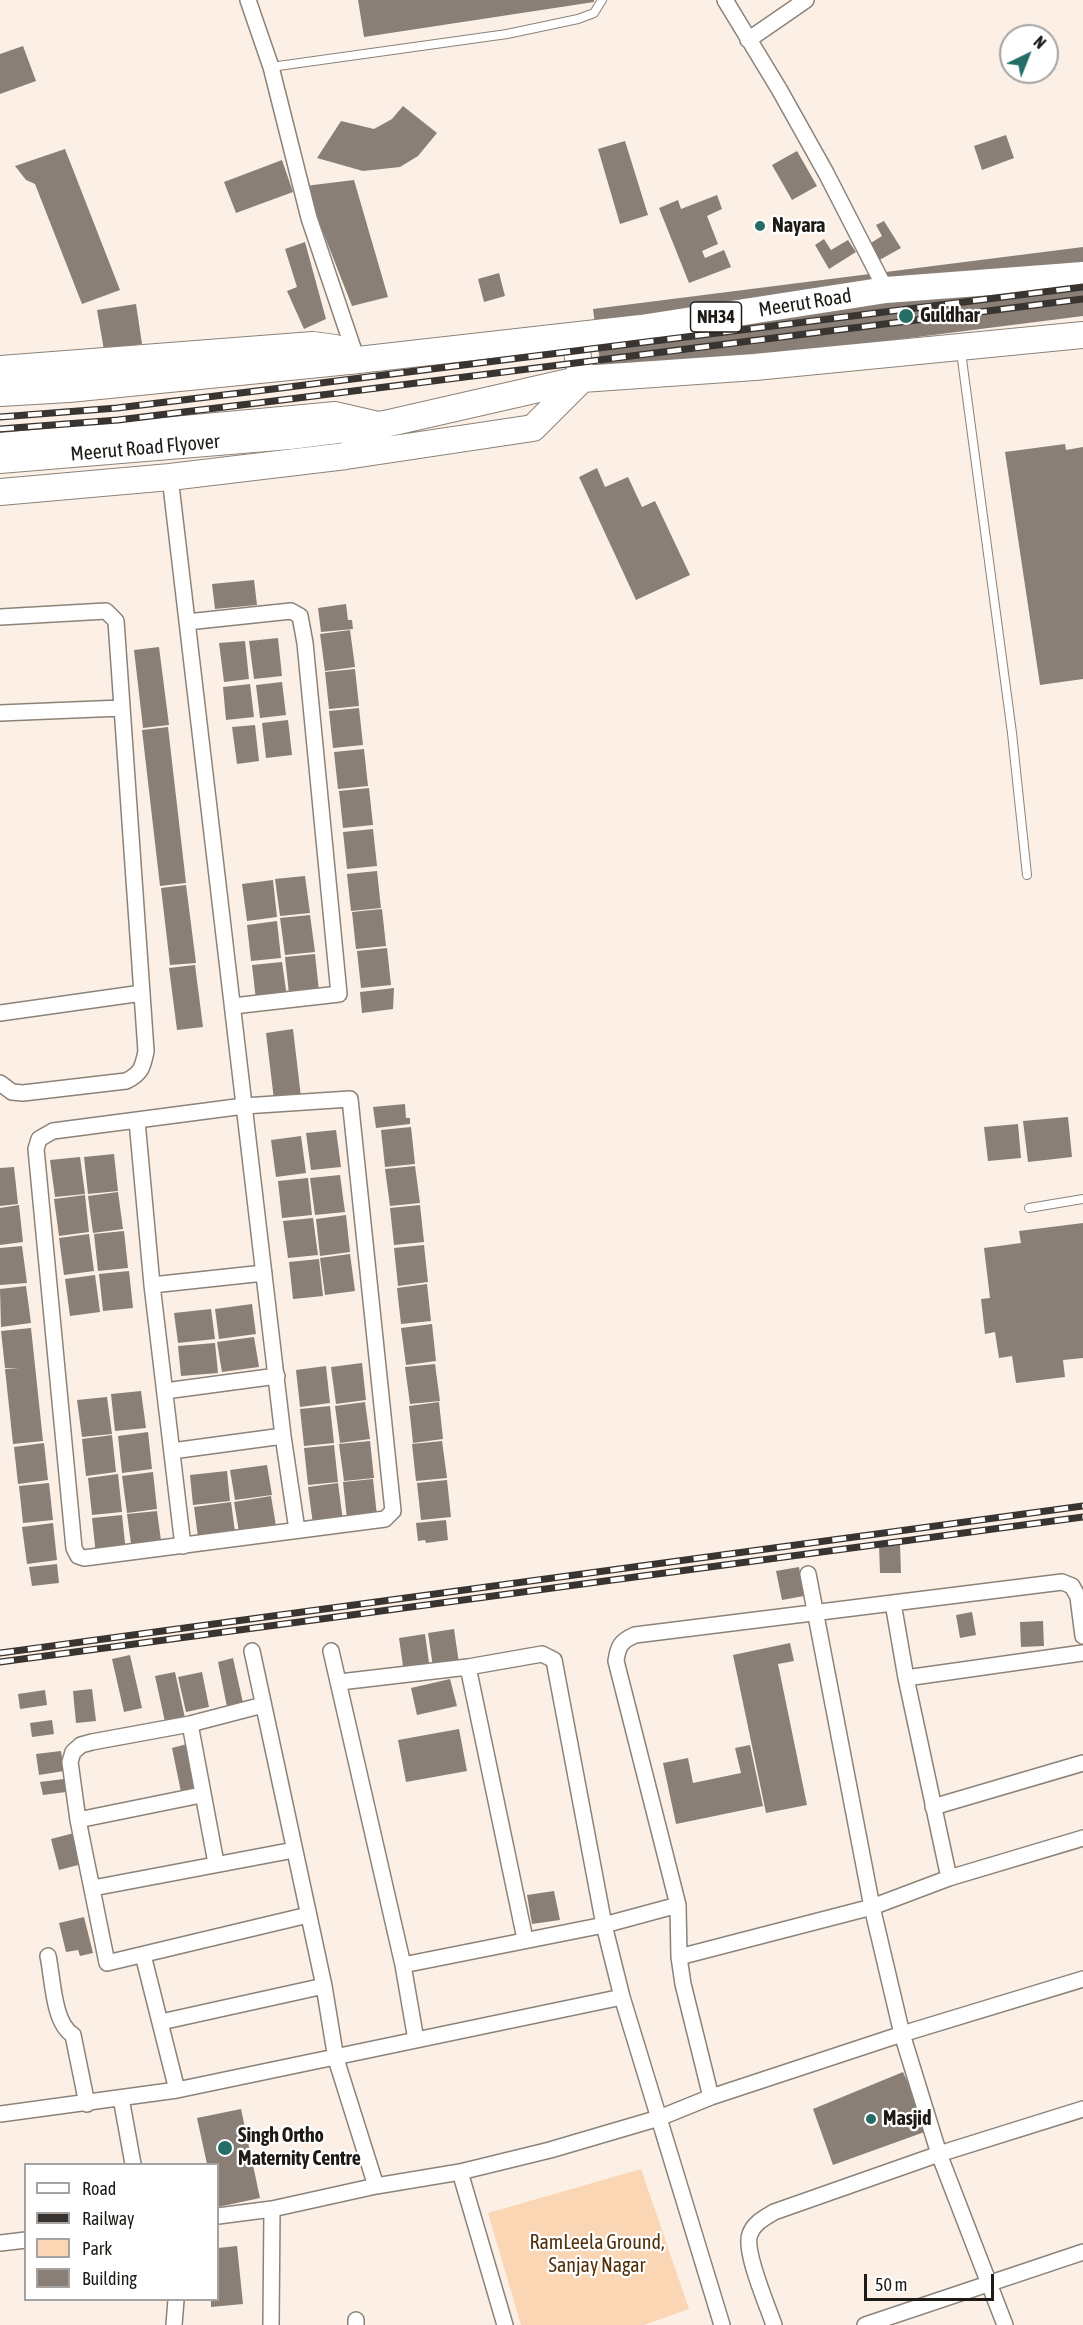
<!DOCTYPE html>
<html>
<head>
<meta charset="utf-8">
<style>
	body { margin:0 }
	#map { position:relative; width:1083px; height:2325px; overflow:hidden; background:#fcf0e6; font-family:"Asap Condensed",sans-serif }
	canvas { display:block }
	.legend { position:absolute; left:24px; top:2163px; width:195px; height:138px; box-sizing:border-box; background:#fff; border:2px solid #a5a3a2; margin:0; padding:8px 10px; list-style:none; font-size:18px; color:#1e1a16 }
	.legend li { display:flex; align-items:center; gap:12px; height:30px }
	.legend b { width:30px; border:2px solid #a5a3a2 }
	.north { position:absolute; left:999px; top:24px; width:60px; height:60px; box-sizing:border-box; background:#fff; border:2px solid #a5a3a2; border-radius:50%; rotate:43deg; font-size:16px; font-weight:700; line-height:24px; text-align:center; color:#1e1a16 }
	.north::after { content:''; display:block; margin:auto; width:21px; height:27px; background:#256e68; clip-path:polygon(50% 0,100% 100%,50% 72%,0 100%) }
	.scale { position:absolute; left:864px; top:2274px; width:130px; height:27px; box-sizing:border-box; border:3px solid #1e1a16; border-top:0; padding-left:8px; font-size:18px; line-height:21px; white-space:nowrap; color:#1e1a16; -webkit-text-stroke:4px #fff; paint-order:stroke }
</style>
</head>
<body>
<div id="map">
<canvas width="1083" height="2325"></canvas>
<ul class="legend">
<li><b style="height:8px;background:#fff"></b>Road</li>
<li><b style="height:8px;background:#39342f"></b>Railway</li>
<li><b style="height:16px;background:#fbd6b4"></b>Park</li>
<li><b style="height:16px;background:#8a7f76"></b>Building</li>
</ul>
<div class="north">N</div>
<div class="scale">50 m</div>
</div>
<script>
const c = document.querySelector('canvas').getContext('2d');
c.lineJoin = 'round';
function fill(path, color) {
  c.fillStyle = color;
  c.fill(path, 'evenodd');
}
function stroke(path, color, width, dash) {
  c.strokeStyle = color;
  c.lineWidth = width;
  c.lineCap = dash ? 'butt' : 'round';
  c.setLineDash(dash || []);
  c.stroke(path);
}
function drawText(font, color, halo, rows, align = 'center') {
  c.font = font + ' "Asap Condensed",sans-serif';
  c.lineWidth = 4.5;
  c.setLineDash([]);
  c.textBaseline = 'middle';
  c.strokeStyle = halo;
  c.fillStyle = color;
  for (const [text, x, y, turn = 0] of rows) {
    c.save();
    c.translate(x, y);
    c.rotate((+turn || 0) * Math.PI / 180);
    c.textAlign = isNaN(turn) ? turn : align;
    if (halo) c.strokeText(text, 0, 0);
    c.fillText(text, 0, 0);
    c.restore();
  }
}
const green = new Path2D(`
	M641,2169L689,2309L644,2325H521L488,2213Z`);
const building = new Path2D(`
	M358,0H594V2L364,37Z
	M23,46L36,81L0,94V54Z
	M403,106L437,133L418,156L400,167L363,171L317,158L341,121L374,129L392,119Z
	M1006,135L1014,158L982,170L974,146Z
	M625,141L648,215L620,224L598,149Z
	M65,149L120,290L82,304L35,184L26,180L15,166Z
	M797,151L817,186L792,200L772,165Z
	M282,160L293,192L236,213L224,182Z
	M354,180L388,297L352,306L305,186Z
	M717,195L722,209L707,216L718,244L702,251L705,258L724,250L731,267L689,283L659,208L678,200L681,209Z
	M884,221L901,248L876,262L866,246L882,236L876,225Z
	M824,239L831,250L848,240L856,252L829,269L815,245Z
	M305,242L326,319L304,329L287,291L297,287L285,249Z
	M1083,247V316L602,377L593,309Z
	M499,273L505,296L484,302L478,279Z
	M136,304L142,344L104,350L97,310Z
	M1065,444L1066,450L1083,447V679L1040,685L1005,452Z
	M597,468L605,487L628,477L642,507L655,501L690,575L636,600L579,477Z
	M254,580L257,605L215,609L212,584Z
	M346,604L348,620H352L353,629L321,632L318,608Z
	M350,630L355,667L325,671L320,634Z
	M278,638L282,676L254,679L249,641Z
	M245,641L249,679L224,682L219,643Z
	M159,647L169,725L143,728L134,650Z
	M355,669L359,706L329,709L325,672Z
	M282,682L286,715L260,718L256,685Z
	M250,684L254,717L226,720L223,687Z
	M359,708L363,745L333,748L329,711Z
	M288,720L292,755L266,758L262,723Z
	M255,725L259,761L237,764L232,727Z
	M168,727L186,883L160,886L142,730Z
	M364,749L368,786L338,789L334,752Z
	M369,788L373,825L343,828L339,791Z
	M373,829L377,866L347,869L343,832Z
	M377,871L381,908L351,911L347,874Z
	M305,876L310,913L280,916L275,879Z
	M273,880L277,917L247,921L242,884Z
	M186,885L196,963L170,965L161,888Z
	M382,909L386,946L356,949L352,912Z
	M310,915L315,952L285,955L280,918Z
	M277,921L281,958L251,961L247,925Z
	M387,948L391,985L361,988L357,951Z
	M315,954L319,991L289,994L285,957Z
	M282,962L287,997L256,1000L252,965Z
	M195,965L203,1027L177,1030L169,968Z
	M394,988L393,1009L362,1013L360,992Z
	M293,1029L301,1097L274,1100L266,1033Z
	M405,1104L406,1118H410V1124L376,1128L373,1107Z
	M1068,1117L1072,1157L1028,1162L1023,1121Z
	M1018,1124L1021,1158L988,1161L984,1127Z
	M411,1127L415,1164L385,1167L381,1130Z
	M336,1130L341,1167L311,1170L306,1133Z
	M301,1136L306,1173L276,1177L271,1140Z
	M114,1154L118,1191L88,1194L84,1157Z
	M80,1157L85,1194L55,1197L50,1160Z
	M415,1166L420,1203L390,1206L385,1169Z
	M14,1167L18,1204L0,1206V1168Z
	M340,1175L345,1212L315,1215L310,1178Z
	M308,1178L312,1215L282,1218L278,1181Z
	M118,1192L123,1229L93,1233L88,1196Z
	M85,1195L89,1232L59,1236L54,1199Z
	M19,1205L23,1242L0,1245V1208Z
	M420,1205L424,1242L394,1245L390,1208Z
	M346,1215L350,1252L320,1256L316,1219Z
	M313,1218L318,1255L288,1258L283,1221Z
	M1083,1223V1358L1063,1360L1065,1377L1016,1383L1012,1356L999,1358L995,1332L985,1334L981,1299L990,1298L984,1248L1021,1243L1019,1231Z
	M124,1231L128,1268L98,1271L94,1234Z
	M89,1234L94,1271L64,1275L59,1238Z
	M424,1245L428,1282L398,1286L394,1248Z
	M22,1246L27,1283L0,1285V1248Z
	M350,1254L355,1291L325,1295L320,1258Z
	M319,1259L323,1296L293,1299L289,1262Z
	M129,1271L133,1308L103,1311L99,1274Z
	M95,1275L100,1312L70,1316L65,1279Z
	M427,1284L431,1321L401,1324L397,1288Z
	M26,1286L31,1323L1,1327L0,1289Z
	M252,1304L256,1334L219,1339L215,1309Z
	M211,1309L215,1339L178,1343L174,1313Z
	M432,1324L436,1361L406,1365L401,1328Z
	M31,1328L43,1441L13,1444L5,1369L19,1368H5L1,1331Z
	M254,1337L259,1367L222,1372L217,1342Z
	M215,1343L218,1373L181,1376L178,1346Z
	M362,1363L366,1400L336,1404L331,1367Z
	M435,1364L440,1401L410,1404L405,1367Z
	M326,1366L330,1403L300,1407L296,1370Z
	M141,1391L146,1428L115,1431L111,1394Z
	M107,1397L112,1434L82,1437L77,1400Z
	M365,1402L370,1439L340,1443L335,1406Z
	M439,1402L443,1439L413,1443L409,1406Z
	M330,1406L334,1443L304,1446L300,1409Z
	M148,1432L152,1469L122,1473L118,1436Z
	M112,1435L116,1472L86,1476L82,1439Z
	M370,1441L374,1478L344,1481L339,1444Z
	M442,1441L447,1478L416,1481L412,1444Z
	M44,1443L48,1480L18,1484L14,1447Z
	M334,1445L338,1482L308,1485L304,1448Z
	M267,1465L272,1495L235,1500L230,1470Z
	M227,1471L230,1501L193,1505L190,1475Z
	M153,1472L157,1509L127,1513L122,1476Z
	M118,1474L122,1512L92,1515L88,1478Z
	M373,1479L377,1516L347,1519L343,1482Z
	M447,1480L451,1517L421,1520L417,1483Z
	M49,1483L53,1520L23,1523L19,1486Z
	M338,1483L343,1521L313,1524L308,1487Z
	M271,1496L276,1526L239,1532L234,1502Z
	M231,1502L235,1532L198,1537L194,1507Z
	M157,1511L162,1548L132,1551L127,1514Z
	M122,1515L126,1552L96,1555L92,1518Z
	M446,1520L448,1540L426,1543L425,1540L418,1541L416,1523Z
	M53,1523L57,1560L27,1564L22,1527Z
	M900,1544L901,1573H880L879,1545Z
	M57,1564L59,1583L32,1586L29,1567Z
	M799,1567L804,1596L782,1600L776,1571Z
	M972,1612L976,1635L960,1638L956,1615Z
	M1043,1621L1044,1646L1021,1647L1020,1622Z
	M454,1629L459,1663L433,1667L428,1633Z
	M425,1634L430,1670L404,1673L399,1638Z
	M790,1643L794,1661L778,1664L807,1805L766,1813L733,1655Z
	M130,1655L142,1708L124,1712L112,1659Z
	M233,1658L243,1703L227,1707L218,1662Z
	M175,1672L185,1718L165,1722L155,1676Z
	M202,1672L209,1707L186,1712L178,1677Z
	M450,1679L457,1706L417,1715L411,1688Z
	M92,1689L96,1721L76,1723L73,1691Z
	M45,1690L47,1705L20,1709L18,1694Z
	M52,1720L54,1734L32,1737L30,1723Z
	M459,1729L467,1771L406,1782L398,1740Z
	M187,1744L196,1789L181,1792L172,1748Z
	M750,1745L763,1806L676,1824L663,1763L688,1758L693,1783L741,1773L735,1748Z
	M61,1751L64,1771L39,1775L36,1754Z
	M64,1779L66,1792L43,1795L40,1782Z
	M74,1833L82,1864L59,1870L51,1839Z
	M554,1891L560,1920L532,1924L527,1895Z
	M84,1917L93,1953L80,1956L78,1950L66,1952L59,1923Z
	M903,2072L930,2130L833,2165L813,2109Z
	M241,2109L260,2198L218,2207V2164H207L197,2118Z
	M237,2246L243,2304L211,2307V2300H218V2248Z`);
const service = new Path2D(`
	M271,67L507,34L578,19L594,13L602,0
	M961,352L1012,733L1027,875
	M1029,1208L1083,1199`);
const minor = new Path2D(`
	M248,0L271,67L309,218L357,360
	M725,0L779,89L826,173L886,290
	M748,40L806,0
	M170,477L283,1436L297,1530
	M0,617L106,611L116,621L146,1051C143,1067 141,1074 126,1081L23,1093L12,1092L0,1083
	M187,622L291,611L300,616L305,643L339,994L233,1006
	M0,713L121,708
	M0,1013L142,993
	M350,1099L393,1511L385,1519L84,1558L78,1556L74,1548L36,1149L39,1139L53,1131L244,1106Z
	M137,1121L152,1285L183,1546
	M152,1285L264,1273
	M165,1391L277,1376
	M172,1451L283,1436
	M808,1574L872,1907L902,2034L939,2154L1005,2325
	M893,1603L906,1678L949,1878
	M252,1651L324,1986L336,2059L376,2186
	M331,1651L403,1965L416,2040
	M468,1667L525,1939
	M906,1678L1083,1653
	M340,1682L468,1667L542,1654L554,1660L604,1925L622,1997L722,2325
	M263,1705L190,1724L92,1742L81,1745L73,1752L70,1762L78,1820L107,1963L308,1915
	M190,1724L216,1863
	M933,1807L1083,1763
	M78,1820L201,1795
	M93,1888L294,1850
	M143,1955L177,2090
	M48,1956C53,1979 53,2023 73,2035L87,2104
	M679,1957L872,1907L949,1878L1083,1838
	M403,1965L604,1925L678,1905
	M161,2022L324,1986
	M711,2097L683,1984L679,1957L678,1905L616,1661C618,1646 621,1641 635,1635L1062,1582L1072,1586L1078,1597L1083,1636
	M121,2098L133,2164
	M0,2114L177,2090L622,1997
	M460,2172L505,2325
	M218,2216L272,2209L376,2186L460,2172L550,2150L659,2118L711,2097L902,2034L1083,1979
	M0,2243L26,2240
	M174,2325L176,2300
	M271,2325L272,2209
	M356,2325V2320
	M774,2325C768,2307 743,2250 750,2234C754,2223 764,2218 774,2212L939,2154L1083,2109
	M865,2325L1083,2252`);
const tertiary = new Path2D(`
	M0,443L335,412L374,421`);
const primary = new Path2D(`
	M0,393L69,389L349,361
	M0,460L290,436L385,424`);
const trunk = new Path2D(`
	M0,369L313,345L335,348L349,361L641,328L886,290L1083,275
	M346,456L385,424L582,379L755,367L1083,335
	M0,492L170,477L346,456L533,428L582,379L574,336`);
const rail = new Path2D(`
	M0,417L117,408L281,388L1083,287
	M0,429L118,420L282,400L1083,299
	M0,1653L1083,1506
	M0,1662L1083,1517`);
const markers = [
	[760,226,6,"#256e68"],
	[906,316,8,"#256e68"],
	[871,2119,6,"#256e68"],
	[225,2148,8,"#256e68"]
];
const shields = [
	[716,317,51]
];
const shieldNames = [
	["NH34",716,317]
];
const poiNames = [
	["Nayara",772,226],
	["Guldhar",920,316],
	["Masjid",883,2119],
	["Singh Ortho",238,2136],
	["Maternity Centre",238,2159]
];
const streetNames = [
	["Meerut Road",805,303,-9],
	["Meerut Road Flyover",145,448,-5]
];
const parkNames = [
	["RamLeela Ground,",597,2243],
	["Sanjay Nagar",597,2266]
];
fill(green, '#fbd6b4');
fill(building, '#8a7f76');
stroke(service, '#8c8278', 10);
stroke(minor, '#8c8278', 18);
stroke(tertiary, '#8c8278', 22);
stroke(primary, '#8c8278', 28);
stroke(trunk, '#8c8278', 28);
stroke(service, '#fff', 8);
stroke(minor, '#fff', 15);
stroke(tertiary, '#fff', 20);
stroke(primary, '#fff', 26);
stroke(trunk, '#fff', 26);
stroke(rail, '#39342f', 7);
stroke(rail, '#fff', 4.5, [14]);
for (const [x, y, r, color] of markers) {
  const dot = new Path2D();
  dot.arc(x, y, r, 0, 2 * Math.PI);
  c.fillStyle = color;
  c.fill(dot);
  stroke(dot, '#fff', 2);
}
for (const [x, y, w] of shields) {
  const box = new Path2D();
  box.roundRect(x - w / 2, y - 15, w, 30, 4.5);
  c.fillStyle = '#fff';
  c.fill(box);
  stroke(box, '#1e1a16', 1.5);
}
drawText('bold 18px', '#1e1a16', null, shieldNames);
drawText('bold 20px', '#1e1a16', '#fff', poiNames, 'left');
drawText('20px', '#1e1a16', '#fff', streetNames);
drawText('20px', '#512f08', '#fff', parkNames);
</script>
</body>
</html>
